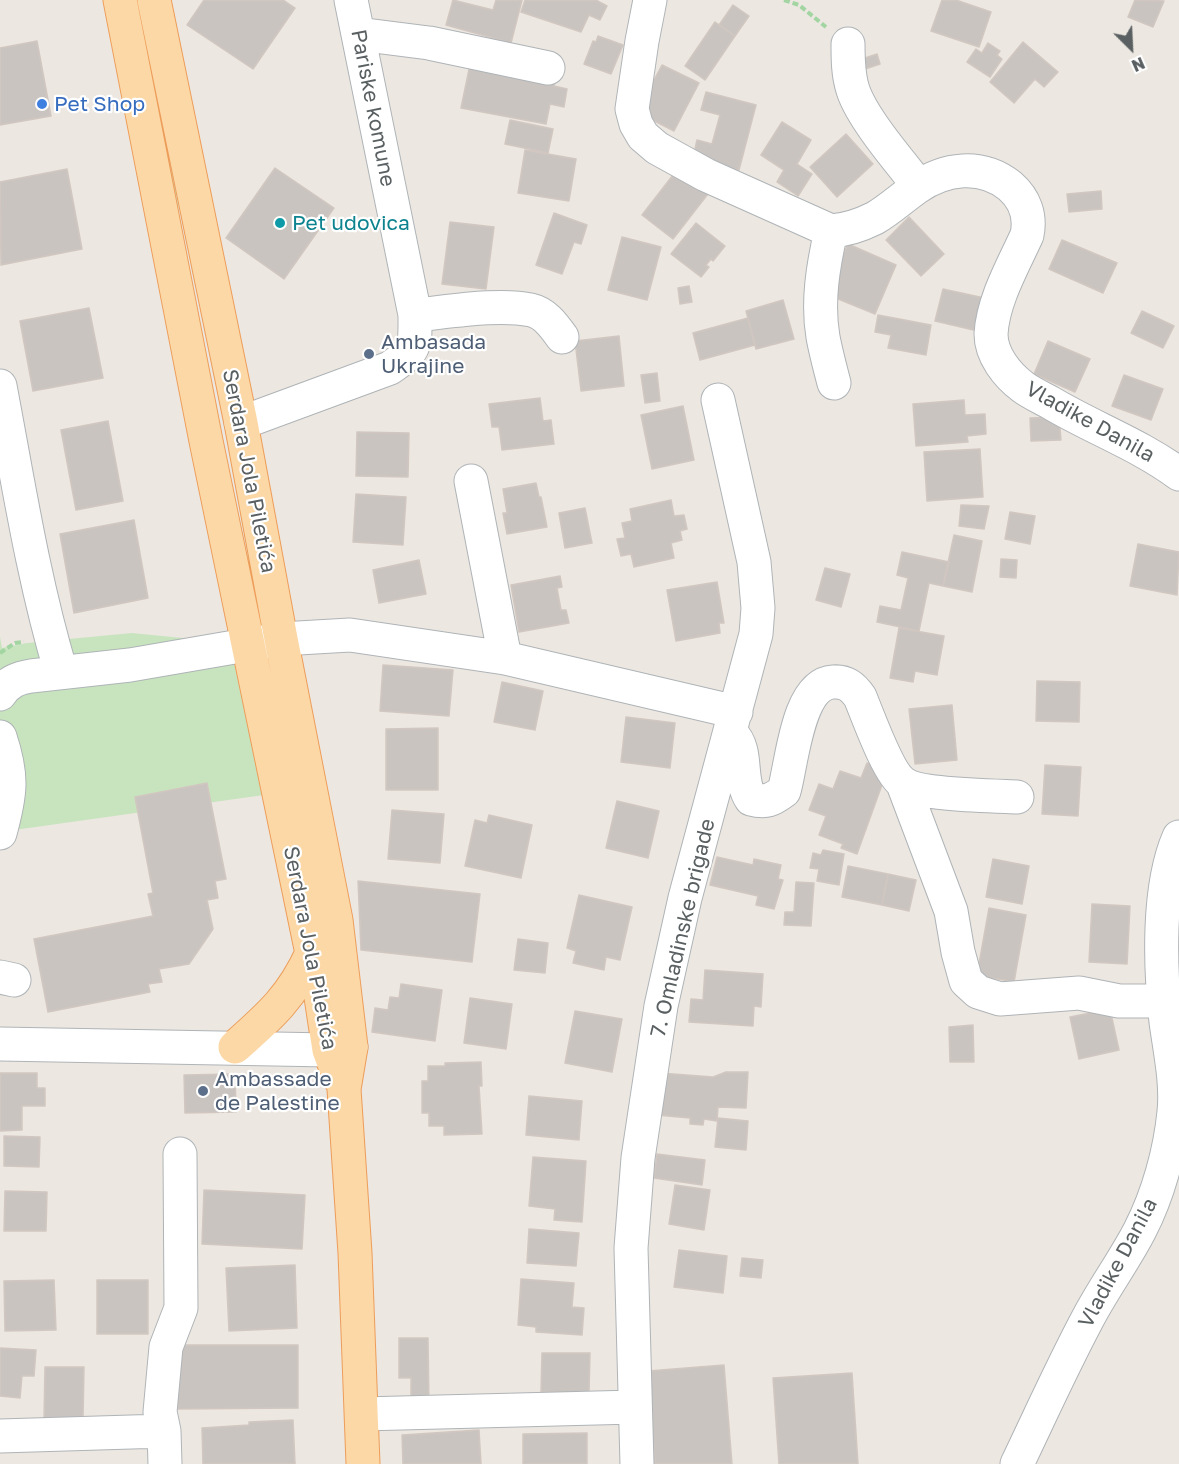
<!DOCTYPE html>
<html>
<head>
<meta charset="utf-8">
<style>
	body { margin:0 }
	#map { position:relative; width:1179px; height:1464px; overflow:hidden; background:#ece7e1; font-family:"Golos Text",sans-serif }
	canvas { display:block }
	.north { position:absolute; left:1101px; top:18px; width:60px; height:60px; -webkit-text-stroke:4px #fff; paint-order:stroke; rotate:156deg; font-size:16px; font-weight:700; line-height:24px; text-align:center; color:#5a6062 }
	.north::after { content:''; display:block; margin:auto; width:21px; height:27px; background:#5a6062; clip-path:polygon(50% 0,100% 100%,50% 72%,0 100%) }
</style>
</head>
<body>
<div id="map">
<canvas width="1179" height="1464"></canvas>
<div class="north">N</div>
</div>
<script>
const c = document.querySelector('canvas').getContext('2d');
c.lineJoin = 'round';
function fill(path, color) {
  c.fillStyle = color;
  c.fill(path, 'evenodd');
}
function stroke(path, color, width, dash) {
  c.strokeStyle = color;
  c.lineWidth = width;
  c.lineCap = dash ? 'butt' : 'round';
  c.setLineDash(dash || []);
  c.stroke(path);
}
function drawText(font, color, halo, rows, align = 'center') {
  c.font = font + ' "Golos Text",sans-serif';
  c.lineWidth = 4.5;
  c.setLineDash([]);
  c.textBaseline = 'middle';
  c.strokeStyle = halo;
  c.fillStyle = color;
  for (const [text, x, y, turn = 0] of rows) {
    c.save();
    c.translate(x, y);
    c.rotate((+turn || 0) * Math.PI / 180);
    c.textAlign = isNaN(turn) ? turn : align;
    if (halo) c.strokeText(text, 0, 0);
    c.fillText(text, 0, 0);
    c.restore();
  }
}
const green = new Path2D(`
	M143,23L175,186L179,210L171,187Z
	M132,633L253,645L278,793L0,832V637L2,648L27,643Z`);
const building = new Path2D(`
	M204,0H283L295,8L253,69L187,25Z
	M453,0L493,10L496,0H522L511,43L446,25Z
	M525,0H596L607,6L600,20L589,15L581,32L521,12Z
	M942,0H956L991,12L979,47L931,31Z
	M1135,0L1164,1L1153,27L1128,17Z
	M733,5L749,16L735,36L719,25Z
	M715,22L735,36L705,80L685,66Z
	M598,36L623,45L611,74L584,64L593,41L596,42Z
	M37,41L51,116L0,125V48Z
	M1023,42L1058,72L1044,87L1035,79L1014,103L990,82Z
	M988,43L1000,51L997,55L1002,59L990,77L967,62L976,49L982,53Z
	M877,54L880,64L862,70L859,60Z
	M472,55L557,71L554,86L567,89L564,107L550,104L546,124L461,108Z
	M662,65L699,83L674,131L637,112Z
	M706,92L756,105L739,170L693,158L697,140L712,144L720,115L701,110Z
	M510,120L553,129L548,153L505,144Z
	M782,122L811,140L797,164L812,174L798,196L777,182L784,170L761,155Z
	M846,134L873,164L837,197L810,167Z
	M525,150L576,159L569,201L518,193Z
	M680,166L711,190L673,239L642,215Z
	M275,168L334,208L284,279L226,238Z
	M67,169L82,249L1,265L0,182Z
	M1101,191L1102,209L1069,212L1067,194Z
	M554,213L587,225L581,244L574,242L562,274L536,265Z
	M909,217L944,254L921,276L886,240Z
	M450,222L494,227L486,289L442,284Z
	M696,223L725,246L713,261L711,259L706,265L709,267L701,277L671,254Z
	M622,237L661,247L647,300L608,290Z
	M1062,240L1117,263L1103,293L1049,269Z
	M848,244L896,265L875,314L826,294Z
	M689,286L692,302L680,304L678,288Z
	M943,289L989,299L982,332L935,321Z
	M783,300L794,339L756,349L746,311Z
	M89,308L103,378L33,391L20,321Z
	M1142,311L1174,326L1163,348L1131,333Z
	M878,315L931,325L926,355L888,348L891,335L875,332Z
	M748,318L755,345L700,360L693,333Z
	M619,336L624,386L581,391L575,341Z
	M1048,341L1090,359L1075,392L1034,374Z
	M657,373L660,401L645,403L641,375Z
	M1124,375L1163,389L1151,420L1112,406Z
	M540,398L543,421L551,420L554,444L502,450L499,427H492L489,404Z
	M964,400L965,415L985,414L986,434L967,436L968,442L916,446L913,404Z
	M683,406L694,460L652,469L641,415Z
	M1059,417L1061,440L1031,441L1030,418Z
	M108,421L123,501L76,510L61,430Z
	M357,432L409,433L408,477L356,476Z
	M980,449L983,497L927,501L924,452Z
	M536,483L539,497H541L547,527L507,534L503,513H507L503,489Z
	M356,494L406,497L403,545L353,542Z
	M671,500L674,516L684,515L687,529L680,531L682,540L671,543L674,558L634,567L631,554L621,556L617,539L625,538L622,523L632,521L630,509Z
	M961,505L989,506L984,529L959,526Z
	M585,508L592,543L565,548L559,513Z
	M1010,512L1035,516L1030,544L1005,539Z
	M134,520L148,598L74,613L60,534Z
	M954,535L982,541L972,592L943,586Z
	M1138,544L1179,552L1177,595L1130,586Z
	M902,552L949,562L943,586L929,583L919,631L877,622L880,606L901,610L908,578L897,575Z
	M1001,559L1017,560L1016,578L1000,577Z
	M419,560L426,594L379,603L373,570Z
	M825,568L850,574L841,607L816,600Z
	M560,576L562,587L557,588L561,610H566L569,623L519,632L511,585Z
	M717,582L724,623H719L720,633L676,641L667,590Z
	M899,628L944,636L937,675L915,671L913,682L890,678Z
	M383,665L453,670L449,716L380,711Z
	M1037,681L1080,682L1079,722L1036,721Z
	M502,682L543,691L535,730L494,722Z
	M952,705L957,760L915,764L909,709Z
	M626,717L675,723L670,768L621,762Z
	M438,728V790H386V729Z
	M867,763L887,771L857,854L841,848L843,844L819,835L826,816L809,810L819,784L833,789L840,771L861,778Z
	M1045,765L1081,767L1078,816L1042,814Z
	M207,783L226,879L215,881L218,898L207,900L213,929L189,964L159,969L162,982L148,984L150,992L48,1012L34,939L153,916L148,894L153,893L135,797Z
	M617,801L659,811L648,858L606,848Z
	M392,810L444,814L440,863L388,859Z
	M489,815L532,825L521,878L465,866L475,820L487,823Z
	M823,850L844,854L839,885L817,881L819,869L810,868L813,853L821,855Z
	M717,857L753,865L754,859L781,865L778,879L783,880L774,909L756,905L758,896L710,885Z
	M993,859L1029,866L1022,904L986,897Z
	M848,866L888,874L882,905L842,897Z
	M888,874L916,880L909,911L882,905Z
	M358,881L480,894L472,962L361,950Z
	M796,882L814,883L811,926L784,925L785,912H794Z
	M579,895L632,907L620,960L606,957L604,970L573,963L576,951L567,948Z
	M1092,904L1130,906L1127,964L1089,962Z
	M989,908L1026,915L1014,982L977,975Z
	M518,939L548,943L545,973L514,970Z
	M705,970L763,974L761,1007L754,1006L753,1026L689,1022L691,999L703,1000Z
	M401,984L442,990L435,1041L372,1032L375,1008L388,1010L390,997L399,998Z
	M470,998L512,1004L506,1049L464,1043Z
	M1110,1009L1119,1050L1079,1059L1070,1017Z
	M575,1011L622,1019L612,1072L565,1063Z
	M973,1025L974,1062H950L949,1027Z
	M481,1062L482,1086H479L482,1134L444,1135V1126H429V1113H422V1081H428V1066H445V1063Z
	M726,1072H748L746,1108L718,1107L717,1121L704,1119L703,1125L690,1124V1118L656,1115L660,1073L713,1077Z
	M0,1073H37V1088H45V1106H22V1130L0,1131Z
	M235,1074L236,1112L185,1113L184,1075Z
	M529,1096L582,1101L579,1140L526,1135Z
	M718,1118L748,1121L746,1150L715,1147Z
	M4,1136L40,1137L39,1167L4,1166Z
	M657,1154L705,1160L702,1185L654,1178Z
	M533,1157L586,1161L582,1222L554,1220L555,1209L529,1206Z
	M675,1185L710,1190L704,1230L669,1224Z
	M204,1190L305,1195L302,1249L202,1244Z
	M5,1191L47,1192L46,1231H4Z
	M529,1229L579,1233L576,1266L527,1263Z
	M679,1250L727,1256L723,1293L674,1287Z
	M742,1258L763,1260L761,1278L740,1276Z
	M295,1265L297,1328L229,1331L226,1268Z
	M521,1279L574,1283L572,1307L584,1308L582,1335L536,1332V1327L518,1325Z
	M54,1280L56,1330L5,1331L4,1281Z
	M97,1280H148V1334H97Z
	M399,1338H428L429,1406H411V1378H399Z
	M178,1345H298V1408L178,1409Z
	M0,1348L36,1350L34,1376H22L20,1398L0,1396Z
	M542,1353H590L589,1392H541Z
	M724,1365L732,1464H655L648,1371Z
	M45,1367H84L83,1419H44Z
	M852,1373L858,1464H779L773,1378Z
	M293,1420L295,1464H203L202,1428L249,1425V1422Z
	M479,1430L481,1464H403L402,1435Z
	M587,1433V1464H523V1434Z`);
const path = new Path2D(`
	M784,0L799,5L826,27
	M0,653L15,643L24,642`);
const minor = new Path2D(`
	M650,0L642,41L632,109L636,124L643,136L657,148L706,175L831,231C847,230 861,225 875,218C889,210 902,198 916,188C945,168 981,163 1010,186C1025,199 1031,216 1027,235C1013,266 993,300 991,334C991,355 1007,375 1023,387C1031,393 1042,398 1051,403C1093,428 1140,445 1179,474
	M358,34L429,43L548,68
	M848,44C848,59 848,75 853,90C862,118 900,162 919,186
	M831,231C823,266 817,302 823,337C826,353 830,368 834,383
	M415,315C448,312 499,303 531,310C545,313 554,326 562,337
	M0,386C18,481 33,579 61,672
	M241,423L390,368C417,349 415,347 415,315L351,0
	M471,481L505,658
	M0,694C8,682 18,678 31,676L130,665L281,639L350,635L505,658L736,712
	M732,734C749,751 738,780 751,799C766,803 772,800 784,791C792,764 797,684 833,682C846,681 853,687 860,697C868,716 888,773 903,783C918,795 995,796 1017,797
	M0,737C13,776 11,793 0,833
	M903,784L951,911L958,952L966,981L978,992L1000,999L1079,993L1119,1001H1164
	M0,977L14,980
	M0,1044L329,1050L351,1047
	M362,1414L635,1407
	M164,1431L165,1464
	M0,1436L164,1431L160,1412L166,1347L181,1308L180,1154
	M637,1464L631,1248L638,1158L661,1006L685,898L756,634L758,608L754,562L718,400
	M1017,1464C1040,1416 1062,1367 1087,1320C1103,1289 1124,1261 1140,1230C1158,1195 1170,1152 1174,1112C1177,1083 1170,1051 1166,1022C1160,968 1157,887 1179,837`);
const major = new Path2D(`
	M120,0L206,441L321,997L329,1050L340,1079
	M154,0L241,423L281,639L336,920L351,1047L344,1089L355,1253L363,1464
	M235,1047C270,1016 292,997 312,953`);
const markers = [
	[42,104,6,"#3f7fe0"],
	[280,223,6,"#0f9aa8"],
	[369,354,6,"#5c6f8a"],
	[203,1091,6,"#5c6f8a"]
];
const shopNames = [
	["Pet Shop",54,104]
];
const streetNames = [
	["Pariske komune",373,108,79],
	["Vladike Danila",1090,422,29],
	["Serdara Jola Piletića",249,471,79],
	["7. Omladinske brigade",683,928,-77],
	["Serdara Jola Piletića",310,948,79],
	["Vladike Danila",1118,1263,-62]
];
const cultureNames = [
	["Pet udovica",292,223]
];
const serviceNames = [
	["Ambasada",381,342],
	["Ukrajine",381,366],
	["Ambassade",215,1079],
	["de Palestine",215,1103]
];
fill(green, '#c8e4be');
fill(building, '#cac4c1');
stroke(building, '#d1c7c0', 1.5);
stroke(minor, '#afb4b7', 35);
stroke(major, '#ed9d5a', 35);
stroke(path, '#a2d5a2', 4, [6, 3]);
stroke(minor, '#fff', 33);
stroke(major, '#fcd8a6', 33);
for (const [x, y, r, color] of markers) {
  const dot = new Path2D();
  dot.arc(x, y, r, 0, 2 * Math.PI);
  c.fillStyle = color;
  c.fill(dot);
  stroke(dot, '#fff', 2);
}
drawText('21px', '#366cbe', '#fff', shopNames, 'left');
drawText('21px', '#5a6062', '#fff', streetNames);
drawText('21px', '#0d838f', '#fff', cultureNames, 'left');
drawText('21px', '#4e5e75', '#fff', serviceNames, 'left');
</script>
</body>
</html>
